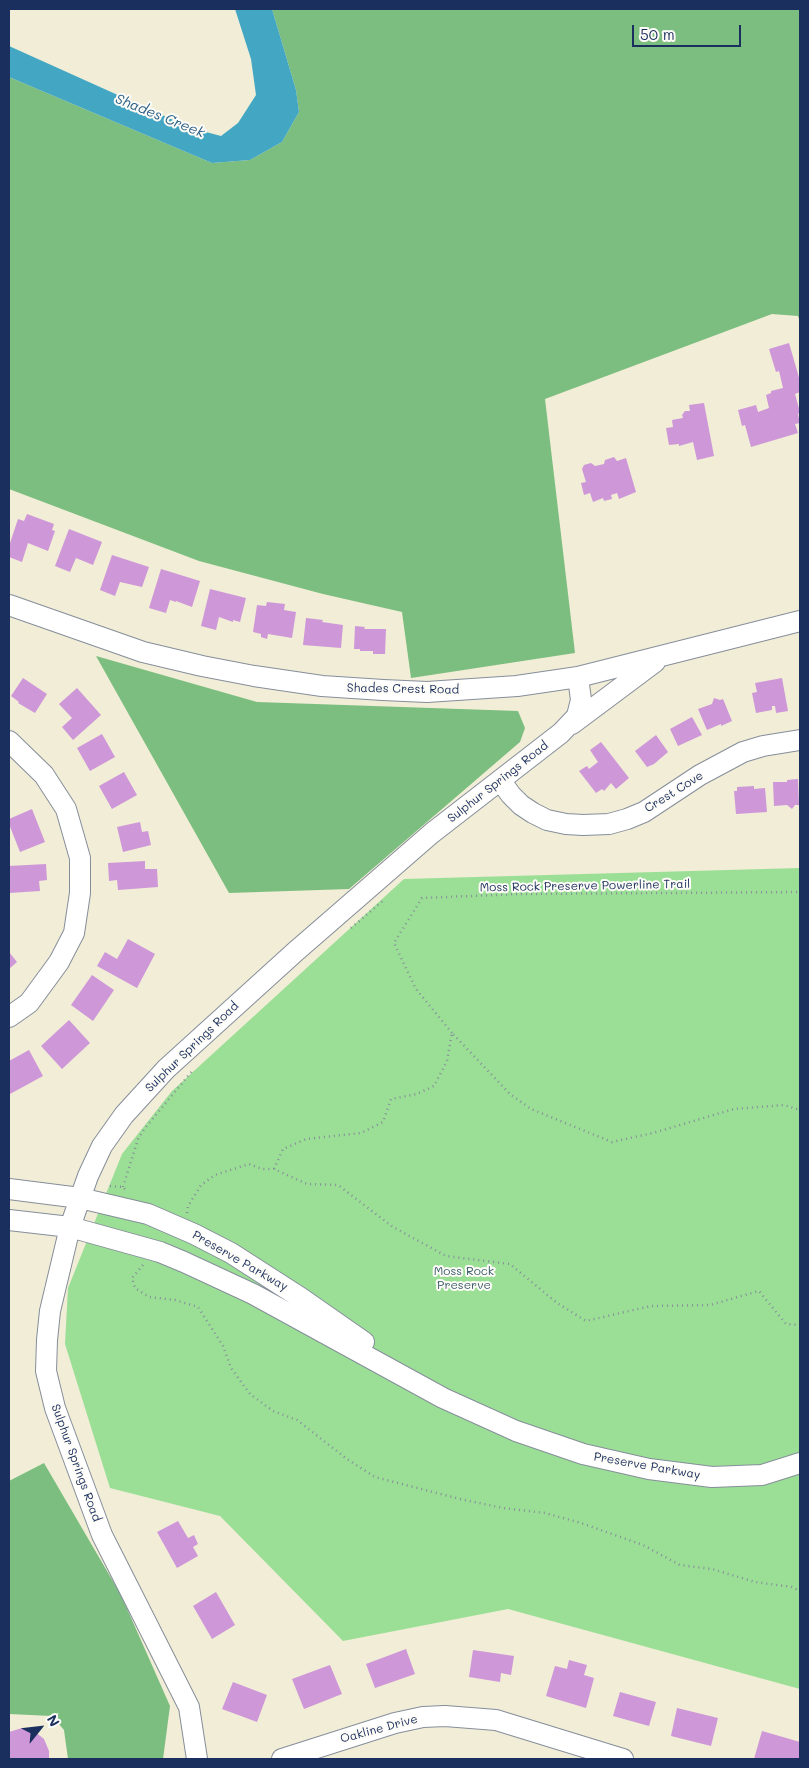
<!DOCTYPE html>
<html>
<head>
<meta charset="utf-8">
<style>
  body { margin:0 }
  #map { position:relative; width:809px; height:1768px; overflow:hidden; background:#f1edd7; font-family:Mali,sans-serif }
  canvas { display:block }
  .frame { position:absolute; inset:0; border:10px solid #1b2f5e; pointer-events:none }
  .north { position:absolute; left:15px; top:1703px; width:50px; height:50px; -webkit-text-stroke:4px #fdfcf7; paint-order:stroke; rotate:61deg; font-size:14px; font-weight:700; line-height:20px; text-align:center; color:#1b2f5e }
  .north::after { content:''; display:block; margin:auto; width:18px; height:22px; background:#1b2f5e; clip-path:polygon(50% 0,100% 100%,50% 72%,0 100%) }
  .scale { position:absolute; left:632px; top:25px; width:109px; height:22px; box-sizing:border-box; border:2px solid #1b2f5e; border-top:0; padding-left:6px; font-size:15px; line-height:18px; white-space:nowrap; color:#1b2f5e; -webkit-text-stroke:4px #fdfcf7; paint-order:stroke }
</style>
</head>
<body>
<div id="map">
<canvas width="809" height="1768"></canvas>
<div class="frame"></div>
<div class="north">N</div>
<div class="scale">50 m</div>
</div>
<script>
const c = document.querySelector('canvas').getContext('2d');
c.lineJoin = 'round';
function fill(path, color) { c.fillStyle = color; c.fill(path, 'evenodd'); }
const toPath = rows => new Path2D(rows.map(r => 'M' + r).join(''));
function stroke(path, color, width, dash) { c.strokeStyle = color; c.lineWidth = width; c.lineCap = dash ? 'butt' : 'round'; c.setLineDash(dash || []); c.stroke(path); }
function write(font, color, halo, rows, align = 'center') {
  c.font = font + ' Mali,sans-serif'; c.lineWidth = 4; c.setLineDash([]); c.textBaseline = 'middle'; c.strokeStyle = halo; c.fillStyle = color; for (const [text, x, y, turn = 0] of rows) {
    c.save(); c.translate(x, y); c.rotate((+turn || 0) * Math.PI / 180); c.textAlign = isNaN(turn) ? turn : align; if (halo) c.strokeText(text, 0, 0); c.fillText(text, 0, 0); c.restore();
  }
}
fill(toPath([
  [800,868,800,1689,508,1609,343,1641,220,1516,110,1488,65,1344,68,1288,122,1154,172,1091,404,879]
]), '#9bdf96');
fill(toPath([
  [272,9,800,9,800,322,798,316,772,314,545,399,575,653,411,678,402,612,323,594,199,561,9,489,9,77,212,163,250,160,282,142,299,112,296,90],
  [96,656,257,702,518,711,525,728,520,742,349,889,229,893],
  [44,1463,121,1595,170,1706,163,1759,68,1759,64,1730,52,1716,9,1714,9,1481]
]), '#7cbe7f');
fill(toPath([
  [235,9,272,9,296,90,299,112,282,142,250,160,212,163,9,77,9,46,191,128,221,136,238,123,256,95,251,59]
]), '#43a7c3');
fill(toPath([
  [789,343,800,381,800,392,795,394,800,412,798,414,800,423,795,424,798,433,751,447,745,425,742,426,738,410,756,405,758,412,769,408,766,395,771,393,771,391,783,388,779,371,776,372,769,349],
  [704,403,714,456,697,460,693,442,679,446,679,444,669,445,666,428,673,427,672,420,683,418,682,415,685,411,690,411,689,405],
  [614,457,617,461,626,458,636,492,619,499,617,493,611,495,612,499,604,501,603,498,593,502,590,493,584,495,581,483,586,482,582,469,584,465,591,463,595,466,604,464,605,460],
  [27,514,54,524,52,530,55,531,48,551,28,543,22,562,9,557,9,546,18,519,24,521],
  [69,529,102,542,93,565,76,558,70,572,55,566],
  [112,555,149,567,142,587,120,582,115,596,100,590],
  [161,569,200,581,192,607,176,601,176,602,170,600,166,613,149,608],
  [210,589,246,598,240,622,233,620,233,622,219,617,216,630,201,626],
  [267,602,285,604,284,610,296,612,292,638,268,634,267,639,261,637,261,634,253,632,257,605,266,606],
  [306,618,323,620,322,622,343,625,341,648,303,645],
  [355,626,365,627,364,629,386,629,385,654,373,654,373,651,360,651,360,649,354,649],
  [23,678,47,694,35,713,18,703,19,702,11,696],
  [782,678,788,711,776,713,775,706,772,706,772,710,756,713,752,693,757,692,755,683],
  [77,688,101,715,73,740,62,727,72,718,59,704],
  [714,698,720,700,723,699,732,721,721,726,721,724,707,730,698,709,712,704],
  [692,717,702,735,678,746,670,729],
  [102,734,115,757,90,771,77,748],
  [656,735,668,752,654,764,647,767,635,751],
  [601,742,629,778,616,789,611,783,604,791,602,789,596,793,579,771,587,766,589,769,598,762,590,750],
  [124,772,137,795,112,809,99,786],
  [798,779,799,805,795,805,792,809,787,805,774,806,773,782,787,782,787,780],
  [754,786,754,789,765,788,767,812,736,814,734,791,737,791,737,787],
  [32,809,45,842,20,852,9,824,9,819],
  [140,822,142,832,148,831,151,845,123,852,117,827],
  [145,861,145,869,157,869,158,887,118,890,117,880,109,881,108,863],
  [46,864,47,880,39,881,40,891,9,893,9,866],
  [128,939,155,954,137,988,97,966,105,952,117,959],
  [9,952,17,962,9,969],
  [92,975,114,990,93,1021,71,1005],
  [69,1020,90,1043,62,1069,41,1046],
  [29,1050,43,1076,10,1094,9,1091,9,1061],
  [178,1521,188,1538,194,1535,198,1544,193,1547,198,1556,177,1568,157,1532],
  [216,1592,235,1625,212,1639,193,1606],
  [406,1649,415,1674,375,1688,366,1664],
  [473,1650,514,1656,511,1675,501,1673,500,1682,469,1677],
  [569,1660,587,1665,584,1675,594,1678,586,1708,546,1696,555,1666,567,1669],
  [330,1665,342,1694,304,1709,292,1679],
  [233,1682,267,1695,257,1722,222,1709],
  [620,1692,656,1702,649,1726,613,1716],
  [677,1708,718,1718,711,1746,671,1736],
  [22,1728,34,1731,44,1739,49,1751,49,1759,9,1759,9,1732],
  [762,1731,800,1742,800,1759,754,1759]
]), '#ce97d8');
const minor = toPath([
  [9,605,143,652,202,666,254,676,322,686,383,690,427,692,517,686,578,677,800,621],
  [572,724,655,662],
  [9,741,44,775,66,809,80,858,80,893,74,933,59,962,29,1003,9,1017],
  [500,780,511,795,521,805,533,813,547,820,566,824,583,825,609,824,627,819,644,812,700,775,743,752,763,746,800,740],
  [9,1189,80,1198,148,1214,194,1234,231,1253,301,1298,364,1342],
  [9,1220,70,1227,160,1252,184,1262,253,1294,443,1398,516,1431,583,1454,649,1469,712,1477,762,1475,800,1463],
  [197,1759,189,1707,102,1535,55,1408,46,1371,47,1340,50,1311,70,1227,88,1176,102,1146,124,1115,166,1069,295,952,432,833,561,733,577,716,581,700,578,677],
  [282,1759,395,1723,423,1717,445,1716,496,1720,623,1759]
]);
stroke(minor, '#868e9a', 22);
stroke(toPath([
  [351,928,385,899],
  [452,1033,416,989,394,943,422,898,520,894,800,892],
  [274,1169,283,1149,306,1139,361,1133,383,1122,391,1099,417,1094,434,1086,447,1061,452,1033,510,1094,531,1109,612,1142,653,1133,734,1109,784,1105,800,1110],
  [110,1186,123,1187,127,1192],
  [123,1187,138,1139,145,1128,193,1070],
  [187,1213,188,1206,201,1185,215,1175,249,1164,262,1169,274,1169,307,1184,338,1185,393,1227,446,1256,510,1264,557,1303,586,1321,651,1306,710,1305,759,1291,786,1324,800,1325],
  [143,1265,132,1278,135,1288,149,1297,175,1300,198,1307,223,1346,231,1368,250,1394,273,1411,297,1420,347,1459,375,1477,460,1499,503,1508,545,1513,581,1523,643,1545,680,1565,712,1569,755,1582,792,1587,800,1591]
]), '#868e9a', 2.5, [1, 4]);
stroke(minor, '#fff', 20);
write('12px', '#1b2f5e', '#fdfcf7', [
  ["Shades Crest Road",403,689,1],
  ["Sulphur Springs Road",498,782,-38],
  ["Crest Cove",674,792,-32],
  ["Moss Rock Preserve Powerline Trail",585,886,-1],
  ["Sulphur Springs Road",192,1047,-44],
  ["Preserve Parkway",240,1261,30],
  ["Sulphur Springs Road",76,1463,70],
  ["Preserve Parkway",647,1466,10],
  ["Oakline Drive",379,1729,-15]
]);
write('12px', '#3b5b6c', '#fdfcf7', [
  ["Moss Rock",464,1271],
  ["Preserve",464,1285]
]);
write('italic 14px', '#2b5f86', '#fdfcf7', [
  ["Shades Creek",160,116,22]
]);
</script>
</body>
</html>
